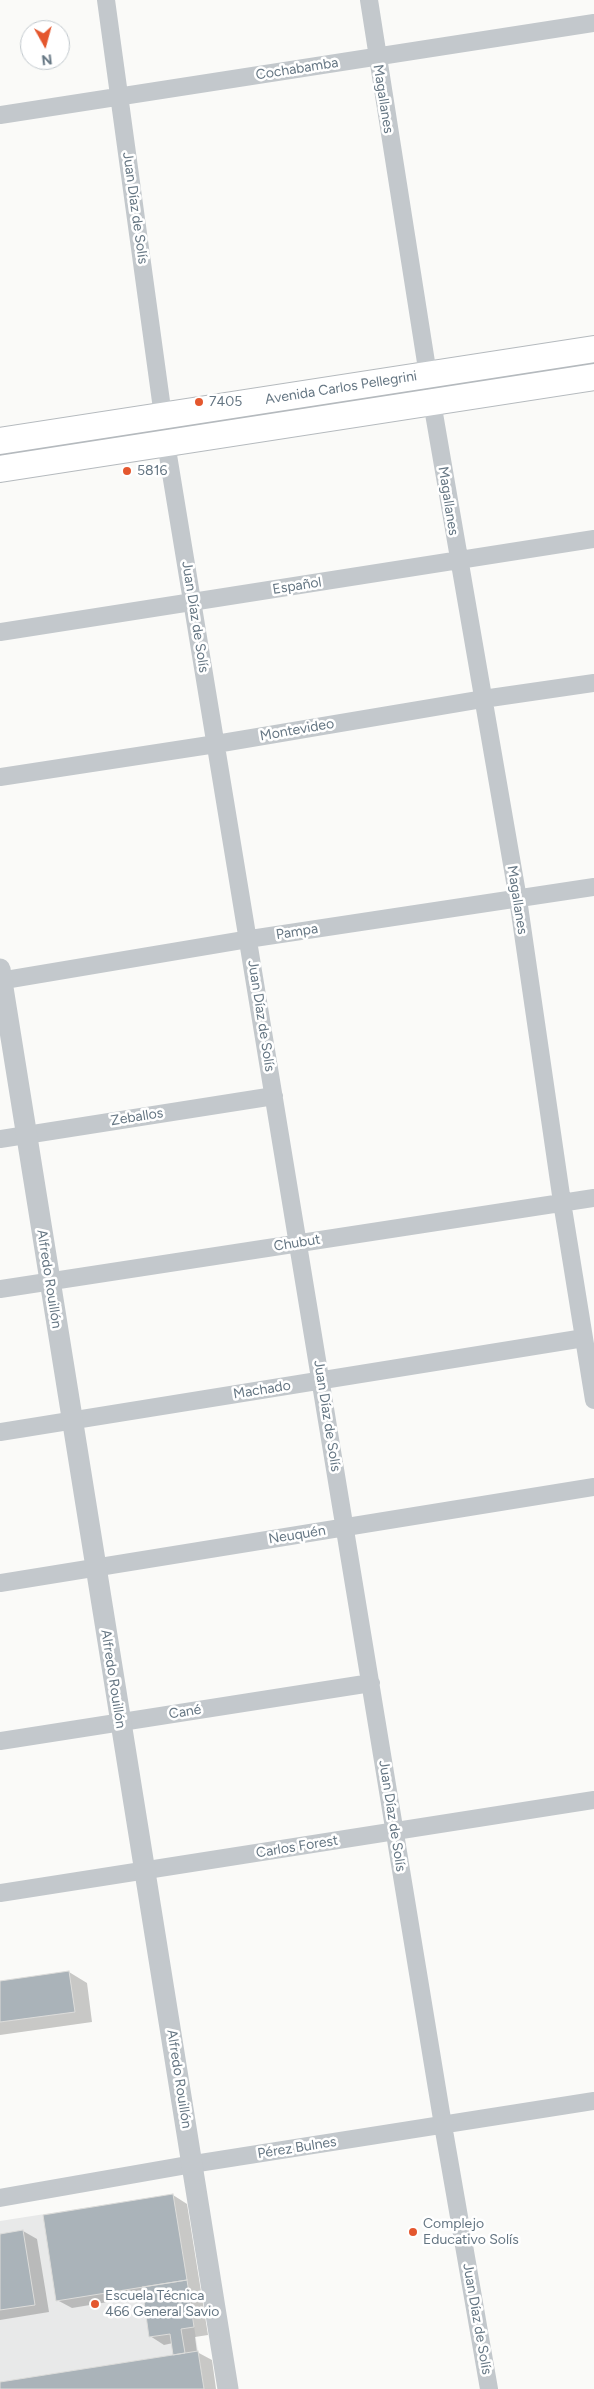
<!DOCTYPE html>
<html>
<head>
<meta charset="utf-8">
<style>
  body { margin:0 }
  #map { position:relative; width:594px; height:2389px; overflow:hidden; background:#fafaf8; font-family:Figtree,sans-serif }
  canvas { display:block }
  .north { position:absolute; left:20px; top:20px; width:50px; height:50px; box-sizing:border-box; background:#fff; border:1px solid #c1c8cd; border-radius:50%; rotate:173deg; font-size:14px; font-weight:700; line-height:20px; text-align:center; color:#657683 }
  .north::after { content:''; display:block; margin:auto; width:18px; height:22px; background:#e4572e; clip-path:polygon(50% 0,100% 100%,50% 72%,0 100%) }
</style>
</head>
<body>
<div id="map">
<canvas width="594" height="2389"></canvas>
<div class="north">N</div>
</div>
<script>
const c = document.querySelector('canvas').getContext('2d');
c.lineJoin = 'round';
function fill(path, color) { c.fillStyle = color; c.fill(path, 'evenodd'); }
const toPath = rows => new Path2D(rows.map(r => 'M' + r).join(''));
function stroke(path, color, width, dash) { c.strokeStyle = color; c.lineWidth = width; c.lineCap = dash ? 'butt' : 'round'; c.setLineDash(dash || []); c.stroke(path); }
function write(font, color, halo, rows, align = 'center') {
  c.font = font + ' Figtree,sans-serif'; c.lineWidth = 5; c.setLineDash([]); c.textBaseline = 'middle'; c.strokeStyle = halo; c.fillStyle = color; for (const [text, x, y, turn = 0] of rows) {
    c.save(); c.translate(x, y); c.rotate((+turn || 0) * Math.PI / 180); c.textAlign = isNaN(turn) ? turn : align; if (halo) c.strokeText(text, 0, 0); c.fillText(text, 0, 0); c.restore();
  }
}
fill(toPath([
  [173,2194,204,2389,0,2389,0,2221]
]), '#e8e9e9');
fill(toPath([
  [69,1972,87,1983,92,2022,0,2035,0,1982],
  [173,2195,187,2204,208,2335,195,2337,197,2352,212,2360,216,2389,0,2389,0,2383,175,2356,173,2343,164,2345,150,2336,144,2296,72,2308,57,2300],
  [23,2231,37,2239,49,2312,0,2320,0,2235]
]), '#0003');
const building = toPath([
  [69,1971,75,2012,0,2022,0,1981,69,1971],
  [173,2194,187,2280,56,2301,43,2215,173,2194],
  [23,2230,35,2305,0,2310,0,2234,23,2230],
  [187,2280,194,2327,181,2329,185,2353,173,2355,170,2334,149,2337,142,2287,187,2280],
  [198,2351,204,2389,0,2389,0,2382,198,2351]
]);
fill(building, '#aab3b9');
stroke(building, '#dcdcda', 1);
const primary = toPath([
  [0,441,594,349],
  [0,469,594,377]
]);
stroke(primary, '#b5babe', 28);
stroke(toPath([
  [106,0,163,416],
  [369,0,428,375],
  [0,115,594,23],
  [432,402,518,899,562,1202,594,1400],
  [166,443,443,2125,489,2389],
  [0,632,594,539],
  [0,777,216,744,483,699,594,683],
  [0,981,249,939,594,887],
  [0,1139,274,1096],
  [0,1289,594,1198],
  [0,1432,584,1338],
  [0,1583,594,1487],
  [0,1741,371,1683],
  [0,1893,594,1800],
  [0,2198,193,2164,594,2101]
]), '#c3c8cc', 18);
stroke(toPath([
  [0,969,228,2389]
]), '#c3c8cc', 21);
stroke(primary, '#fff', 26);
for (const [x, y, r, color] of [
  [199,402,5,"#e4572e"],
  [127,471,5,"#e4572e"],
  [413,2232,5,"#e4572e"],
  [95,2304,5,"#e4572e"]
]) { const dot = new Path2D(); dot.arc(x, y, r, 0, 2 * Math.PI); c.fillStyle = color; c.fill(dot); stroke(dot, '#fff', 2); }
write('14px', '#657683', '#fff', [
  ["Cochabamba",297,69,-9],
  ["Magallanes",383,99,81],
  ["Juan Díaz de Solís",135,208,82],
  ["Avenida Carlos Pellegrini",341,388,-9],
  ["Magallanes",448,501,81],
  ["Español",297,586,-9],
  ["Juan Díaz de Solís",195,617,81],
  ["Montevideo",297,730,-10],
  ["Magallanes",517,900,81],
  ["Pampa",297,932,-9],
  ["Juan Díaz de Solís",261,1016,81],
  ["Zeballos",137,1117,-9],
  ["Chubut",297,1243,-9],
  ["Alfredo Rouillón",49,1279,81],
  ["Machado",262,1390,-9],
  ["Juan Díaz de Solís",327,1416,81],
  ["Neuquén",297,1535,-9],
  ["Alfredo Rouillón",113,1679,81],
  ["Cané",185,1712,-9],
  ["Juan Díaz de Solís",392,1816,81],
  ["Carlos Forest",297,1847,-9],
  ["Alfredo Rouillón",179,2079,81],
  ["Pérez Bulnes",297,2148,-9],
  ["Juan Díaz de Solís",477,2319,80]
]);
write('14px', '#657683', '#fff', [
  ["7405",209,402],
  ["5816",137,471],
  ["Complejo",423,2224],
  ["Educativo Solís",423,2240],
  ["Escuela Técnica",105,2296],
  ["466 General Savio",105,2312]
], 'left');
</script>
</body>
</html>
